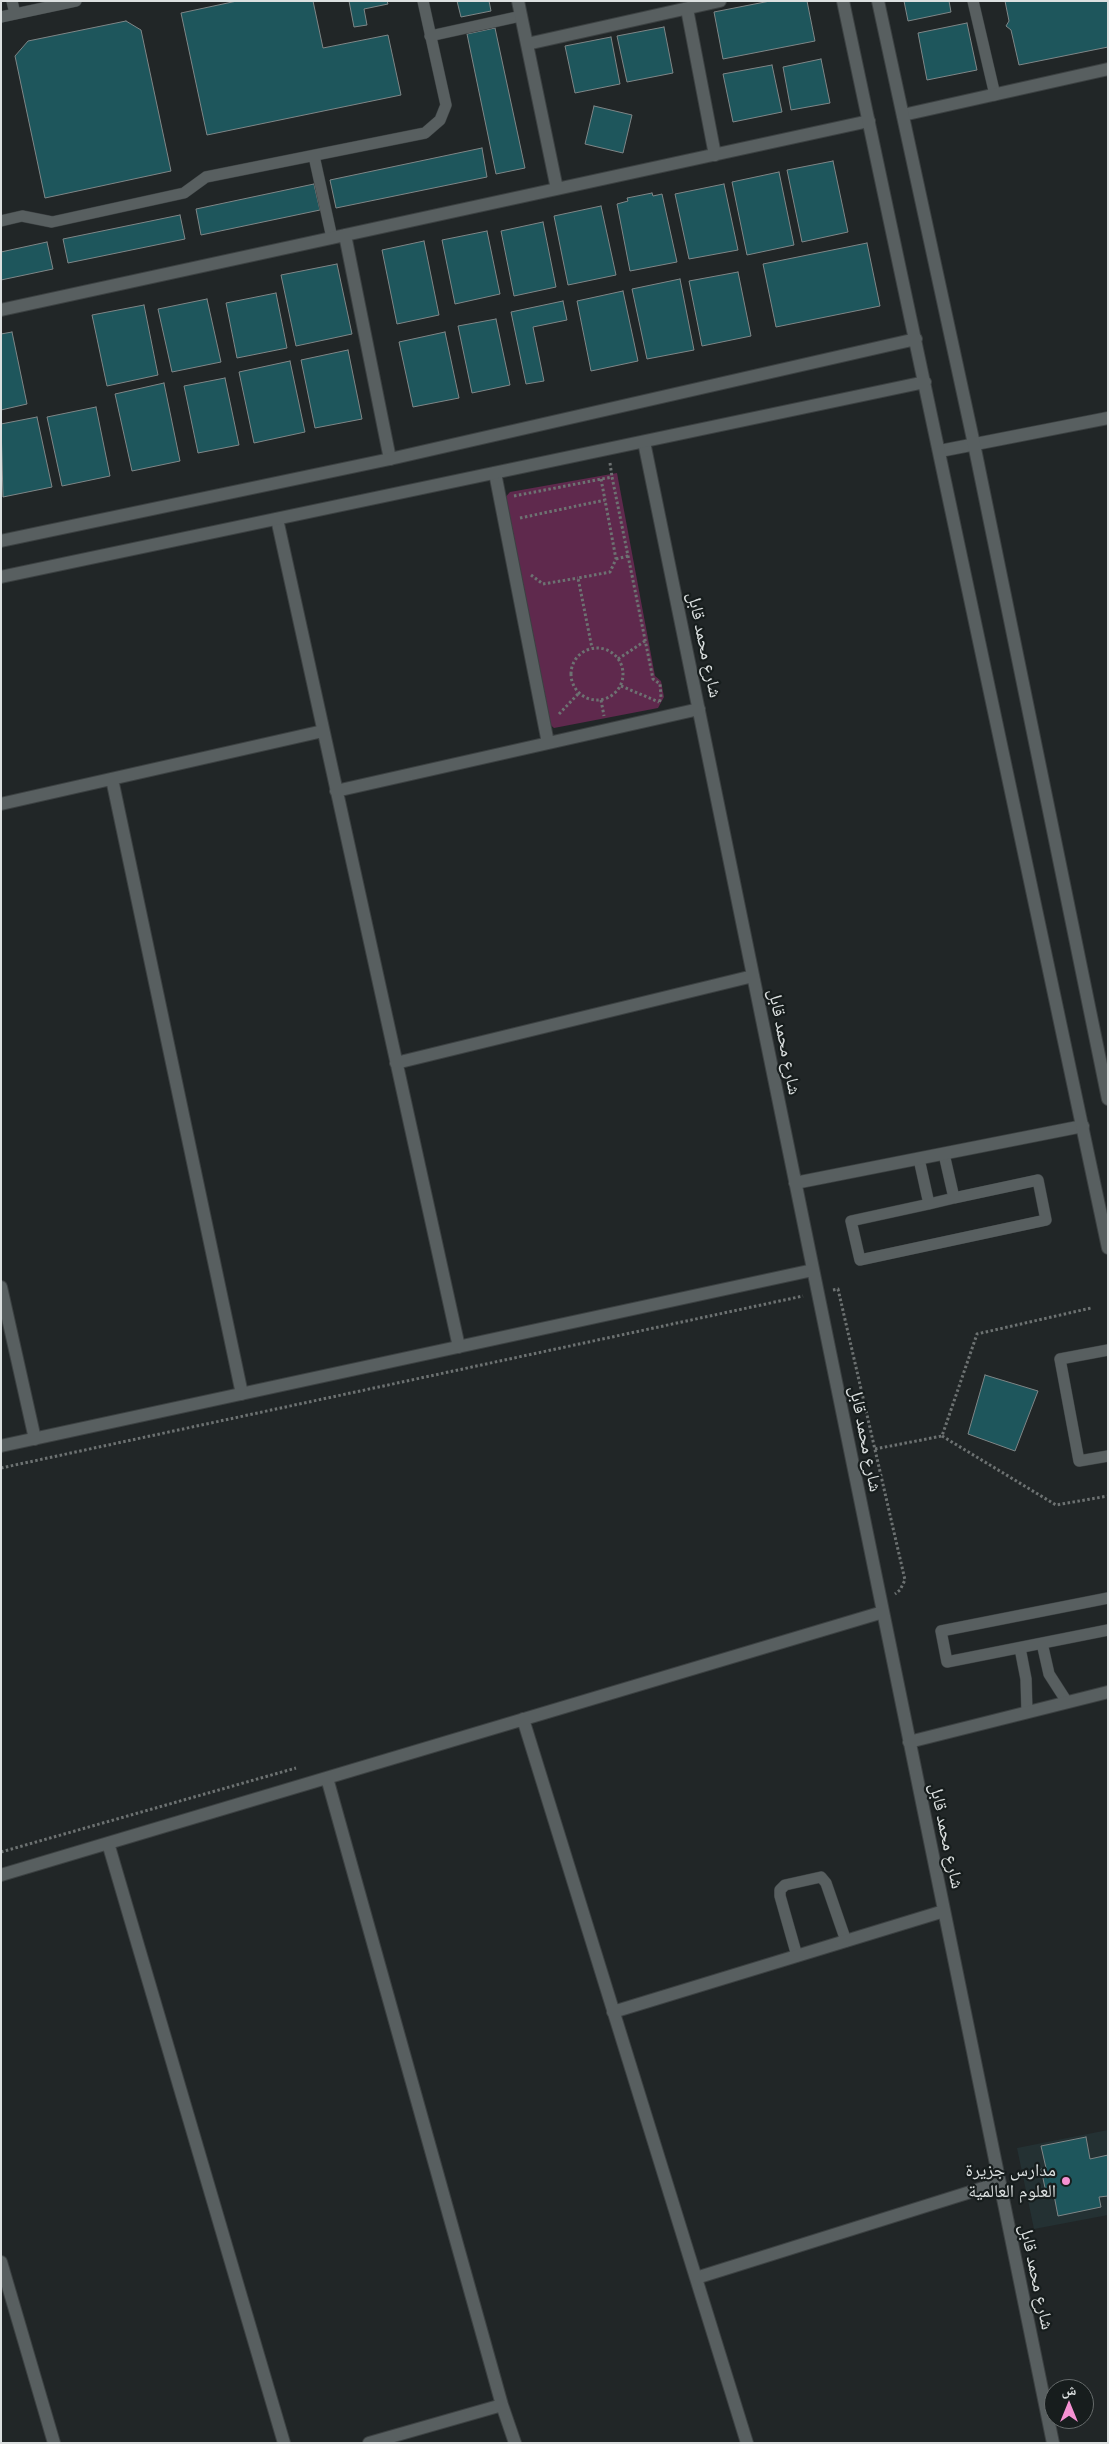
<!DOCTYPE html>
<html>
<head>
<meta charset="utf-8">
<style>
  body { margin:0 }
  #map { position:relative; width:1109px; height:2444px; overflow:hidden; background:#212627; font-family:"Open Sans","Noto Naskh Arabic",sans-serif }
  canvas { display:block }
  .frame { position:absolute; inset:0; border:2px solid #dce0e0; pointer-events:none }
  .north { position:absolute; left:1044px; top:2379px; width:50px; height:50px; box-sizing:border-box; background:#171d1d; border:1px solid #666b6b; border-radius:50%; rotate:0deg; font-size:14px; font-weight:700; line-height:20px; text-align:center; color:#dce0e0 }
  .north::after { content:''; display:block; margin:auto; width:18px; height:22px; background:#f591d2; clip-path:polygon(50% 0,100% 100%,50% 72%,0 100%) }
</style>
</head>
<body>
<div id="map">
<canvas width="1109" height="2444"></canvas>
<div class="frame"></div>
<div class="north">ش</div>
</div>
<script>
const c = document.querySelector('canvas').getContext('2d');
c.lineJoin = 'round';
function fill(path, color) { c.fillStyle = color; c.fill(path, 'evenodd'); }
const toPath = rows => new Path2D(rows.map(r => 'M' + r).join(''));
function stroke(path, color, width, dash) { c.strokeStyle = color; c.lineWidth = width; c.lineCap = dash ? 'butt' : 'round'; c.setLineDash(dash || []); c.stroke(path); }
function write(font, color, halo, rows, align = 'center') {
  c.font = font + ' "Open Sans","Noto Naskh Arabic",sans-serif'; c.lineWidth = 4.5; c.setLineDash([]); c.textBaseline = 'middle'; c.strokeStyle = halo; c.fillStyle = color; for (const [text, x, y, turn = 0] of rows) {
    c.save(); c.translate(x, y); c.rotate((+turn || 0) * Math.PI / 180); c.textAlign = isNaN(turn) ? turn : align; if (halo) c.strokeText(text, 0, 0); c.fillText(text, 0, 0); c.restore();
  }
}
fill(toPath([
  [1108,2130,1108,2215,1034,2229,1017,2148]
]), '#243133');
fill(toPath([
  [617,473,655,676,661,681,664,697,658,708,554,728,546,721,503,500,510,492]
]), '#5f294d');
const building = toPath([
  [237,1,313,1,323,48,388,35,401,95,207,135,181,13,237,1],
  [349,1,387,1,388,4,364,9,367,25,354,27,349,1],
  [457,1,489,1,491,11,461,17,457,1],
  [770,1,807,1,815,41,723,59,714,12,770,1],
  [904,1,949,1,951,12,908,21,904,1],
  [1005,1,1108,1,1108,47,1019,65,1011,30,1006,26,1009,21,1005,1],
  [126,21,141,30,171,171,45,198,15,56,28,41,126,21],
  [967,23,977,70,927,80,918,33,967,23],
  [664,27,673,73,627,82,617,36,664,27],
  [495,28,525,168,496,174,467,34,495,28],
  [611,37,620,84,575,93,565,46,611,37],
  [821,59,830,103,791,110,783,67,821,59],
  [772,65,782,112,733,122,723,74,772,65],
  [594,106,632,115,623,153,585,144,594,106],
  [482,148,487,177,336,208,330,180,482,148],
  [833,161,848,232,802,242,787,170,833,161],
  [779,172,794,245,747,255,732,182,779,172],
  [314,184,320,210,201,235,196,209,314,184],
  [724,184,738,250,689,259,675,194,724,184],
  [652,193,653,196,662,194,677,262,630,271,617,204,628,201,627,198,652,193],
  [601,206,616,275,568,285,554,216,601,206],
  [180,215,185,239,68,263,63,239,180,215],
  [543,222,556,287,514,296,501,231,543,222],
  [487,231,500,294,455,304,442,240,487,231],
  [424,241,439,315,397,324,382,250,424,241],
  [47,242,53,269,1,280,1,252,47,242],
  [867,243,880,306,776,327,763,264,867,243],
  [337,264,352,334,296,346,281,275,337,264],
  [738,272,751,336,702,346,689,281,738,272],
  [680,279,694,350,647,359,632,289,680,279],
  [623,291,638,361,591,371,577,301,623,291],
  [276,293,287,348,237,358,226,303,276,293],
  [207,299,221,362,172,372,158,309,207,299],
  [563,301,567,320,533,327,544,381,526,384,511,312,563,301],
  [144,305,158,375,107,386,92,315,144,305],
  [496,319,510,385,472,393,458,326,496,319],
  [12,332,27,404,1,410,1,334,12,332],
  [445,332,459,398,413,407,399,342,445,332],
  [348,350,362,419,315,428,301,360,348,350],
  [290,361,305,432,254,443,239,372,290,361],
  [225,378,239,445,198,453,184,386,225,378],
  [164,383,180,461,132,471,115,394,164,383],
  [96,407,110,476,62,486,47,417,96,407],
  [37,417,52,487,3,497,1,424,37,417],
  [985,1375,1038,1391,1015,1451,968,1434,985,1375],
  [1086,2137,1090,2159,1108,2155,1108,2196,1099,2197,1101,2207,1058,2216,1054,2195,1047,2197,1041,2169,1046,2168,1041,2146,1086,2137]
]);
fill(building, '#1e565c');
stroke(building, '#7f8687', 1);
const lane = toPath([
  [12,1,15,14],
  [973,1,995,95],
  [1,17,76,1],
  [430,36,521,16],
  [314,156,332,238],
  [1,221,22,216,52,222,184,193,206,177,425,133,440,120,446,105,423,1],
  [919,1159,929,1204,851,1221,860,1260,1046,1220,1038,1180,954,1198,944,1154],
  [929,1204,954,1198],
  [1108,1350,1060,1359,1079,1461,1108,1456],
  [1108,1598,941,1631,947,1662,1108,1630],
  [1042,1643,1049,1674,1067,1702],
  [1020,1648,1026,1679,1027,1712],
  [797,1956,780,1896,780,1890,785,1885,821,1877,826,1883,846,1941]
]);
const street = toPath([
  [518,1,557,189],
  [687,9,715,155],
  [527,44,720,1],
  [903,115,1108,69],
  [345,235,390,459],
  [1,310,869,121],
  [644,442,1053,2443],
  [940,451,1108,418],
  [495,473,548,743],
  [277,519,459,1347],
  [112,779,242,1394],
  [336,791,699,709],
  [1,804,323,731],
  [396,1063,753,976],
  [795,1183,1083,1126],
  [1,1287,35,1439],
  [1,1446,813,1270],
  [523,1719,747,2443],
  [909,1742,1108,1692],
  [327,1778,502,2405,515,2443],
  [108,1843,284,2443],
  [1,1875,883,1612],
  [613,2012,944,1911],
  [1,2262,54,2443],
  [696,2278,999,2183],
  [369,2443,502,2405]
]);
const secondary = toPath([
  [843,1,1108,1248],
  [878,1,974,444,1108,1099],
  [1,541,390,459,916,339],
  [1,577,925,382]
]);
stroke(lane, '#3c4142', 12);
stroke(street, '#3c4142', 14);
stroke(secondary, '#3c4142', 14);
stroke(toPath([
  [610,463,612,477],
  [601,479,605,500],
  [514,496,612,477,653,679,660,684,661,697,659,703],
  [520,518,605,500,616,559,610,572,578,578,592,648],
  [616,559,628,556],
  [531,575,543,584,578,578],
  '571 674a26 26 0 1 1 52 0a26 26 0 1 1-52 0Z',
  [618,659,645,641],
  [621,686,659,702],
  [601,700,604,716],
  [559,714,579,693],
  [833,1290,838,1289,905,1580,900,1590,895,1594],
  [942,1436,1056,1505,1108,1496],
  [875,1449,942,1436,977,1334,1091,1308],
  [1,1468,803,1296],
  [1,1852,296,1768]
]), '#6d7272', 3, [2.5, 2.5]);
stroke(lane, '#585f60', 11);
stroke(street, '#585f60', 12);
stroke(secondary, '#585f60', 12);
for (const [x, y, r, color] of [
  [1066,2181,5,"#f591d2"]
]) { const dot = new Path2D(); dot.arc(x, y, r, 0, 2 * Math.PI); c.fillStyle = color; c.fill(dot); stroke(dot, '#171d1d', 2); }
write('18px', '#dce0e0', '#171d1d', [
  ["شارع محمد قابل",704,645,78],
  ["شارع محمد قابل",784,1042,79],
  ["شارع محمد قابل",865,1439,79],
  ["شارع محمد قابل",946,1836,78],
  ["شارع محمد قابل",1036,2277,78]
]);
write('18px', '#dce0e0', '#171d1d', [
  ["مدارس جزيرة",1056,2171],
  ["العلوم العالمية",1056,2192]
], 'right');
</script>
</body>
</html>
